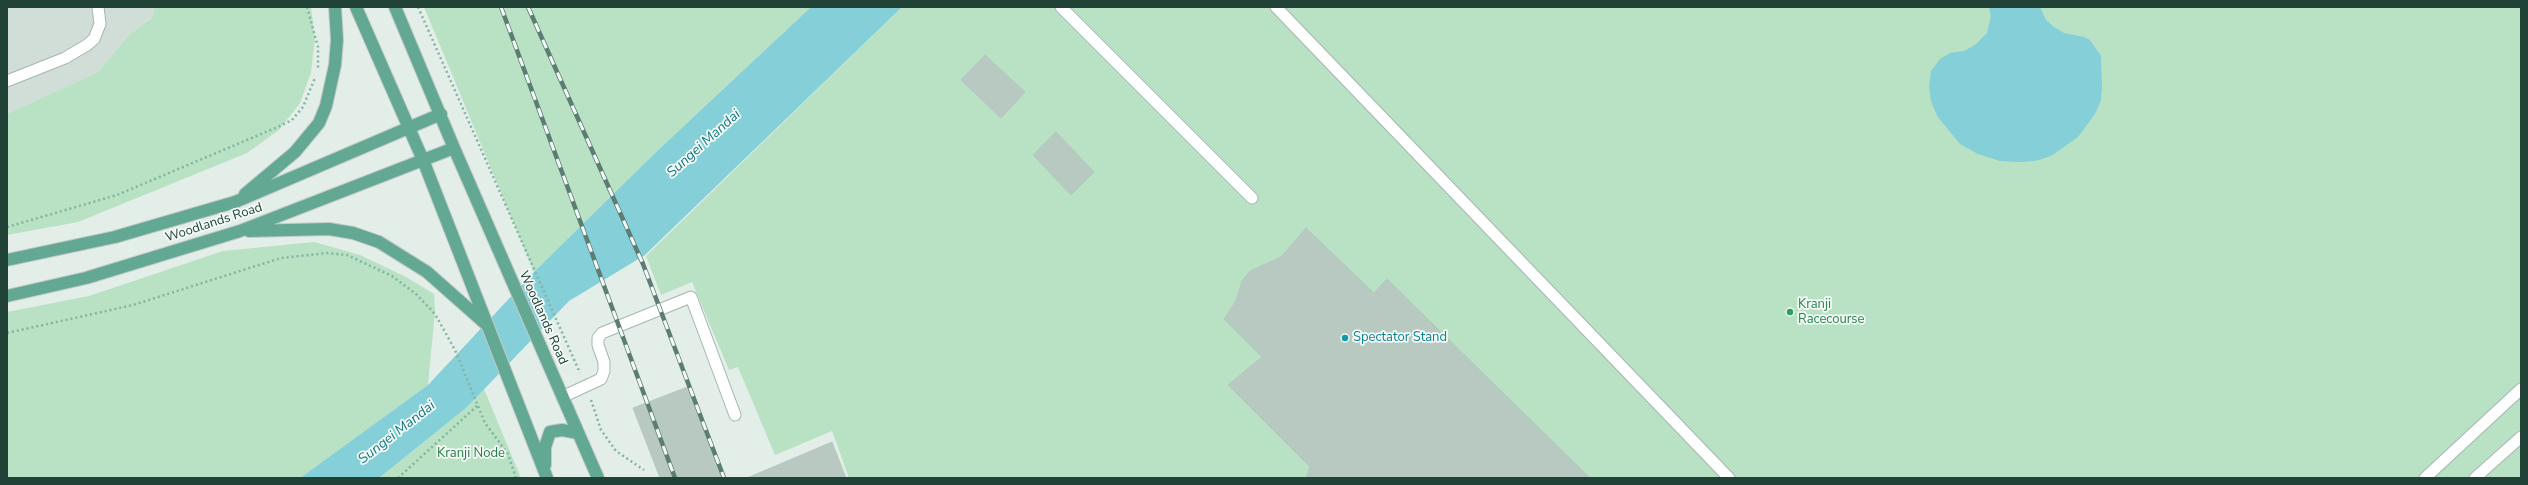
<!DOCTYPE html>
<html>
<head>
<meta charset="utf-8">
<style>
  body { margin:0 }
  #map { position:relative; width:2528px; height:485px; overflow:hidden; background:#e3eee9; font-family:"Nunito Sans",sans-serif }
  canvas { display:block }
  .frame { position:absolute; inset:0; border:8px solid #204237; pointer-events:none }
</style>
</head>
<body>
<div id="map">
<canvas width="2528" height="485"></canvas>
<div class="frame"></div>
</div>
<script>
const c = document.querySelector('canvas').getContext('2d');
c.lineJoin = 'round';
function fill(path, color) { c.fillStyle = color; c.fill(path, 'evenodd'); }
const toPath = rows => new Path2D(rows.map(r => 'M' + r).join(''));
function stroke(path, color, width, dash) { c.strokeStyle = color; c.lineWidth = width; c.lineCap = dash ? 'butt' : 'round'; c.setLineDash(dash || []); c.stroke(path); }
function write(font, color, halo, rows, align = 'center') {
  c.font = font + ' "Nunito Sans",sans-serif'; c.lineWidth = 3.5; c.setLineDash([]); c.textBaseline = 'middle'; c.strokeStyle = halo; c.fillStyle = color; for (const [text, x, y, turn = 0] of rows) {
    c.save(); c.translate(x, y); c.rotate((+turn || 0) * Math.PI / 180); c.textAlign = isNaN(turn) ? turn : align; if (halo) c.strokeText(text, 0, 0); c.fillText(text, 0, 0); c.restore();
  }
}
fill(toPath([
  [7,7,155,7,152,18,130,34,98,72,7,114]
]), '#d1ded7');
fill(toPath([
  [155,7,311,7,315,40,311,72,300,103,279,130,247,153,78,222,7,235,7,114,98,72,130,34,152,18],
  [424,7,811,7,655,153,534,272],
  [902,7,2521,7,2521,478,849,478,832,431,775,455,738,367,729,370,692,282,661,295,646,256],
  [314,242,360,255,406,277,434,294,435,311,428,385,300,478,7,478,7,312,89,296,223,251],
  [484,389,521,478,379,478,466,408]
]), '#b9e1c3');
fill(toPath([
  [811,7,902,7,645,255,569,301,466,408,379,478,300,478,428,385,534,272,655,153],
  [1989,7,2040,7,2046,20,2054,27,2064,33,2084,37,2090,40,2101,56,2102,87,2101,100,2095,114,2078,137,2051,156,2035,161,2019,162,2000,161,1978,154,1960,144,1937,116,1931,101,1929,86,1931,71,1940,59,1950,53,1964,51,1975,45,1987,33,1991,16]
]), '#85cfd9');
const building = toPath([
  [985,55,1025,92,1001,118,961,80,985,55],
  [1056,132,1094,172,1071,195,1033,155,1056,132],
  [1306,228,1374,293,1387,279,1590,478,1306,478,1310,467,1228,385,1262,357,1224,319,1236,301,1242,281,1250,271,1281,257,1306,228],
  [690,386,726,478,660,478,633,408,690,386],
  [832,442,846,478,747,478,832,442]
]);
fill(building, '#b8c9c1');
stroke(building, '#b4c9bf', 1);
const lane = toPath([
  [1061,7,1252,198],
  [1276,7,1729,478],
  [7,81,65,58,87,45,94,39,100,24,98,7],
  [562,397,601,379,604,371,604,362,598,345,598,338,602,333,691,297,735,415],
  [2425,478,2521,389],
  [2475,478,2521,437]
]);
const primary = toPath([
  [356,7,423,160,547,478],
  [395,7,454,148,598,478],
  [245,194,295,152,319,123,326,106,335,65,337,40,335,7],
  [249,231,329,229,353,233,379,242,427,272,488,326],
  [7,260,115,237,235,202,441,114],
  [7,296,86,278,240,231,454,148],
  [545,465,545,447,550,432,562,430,578,433]
]);
stroke(lane, '#a5b7b0', 13);
stroke(primary, '#c1cac7', 14);
stroke(toPath([
  [307,7,318,47,318,68],
  [418,7,580,373],
  [7,227,117,195,280,126,292,120,303,107,315,78],
  [7,333,133,305,281,258,327,253,347,255,392,276,416,294,435,314,455,350,485,423,508,454,516,478],
  [591,400,601,430,616,451,644,470],
  [398,478,478,405]
]), '#80b5a2', 2.5, [2, 3]);
stroke(lane, '#fff', 11);
stroke(primary, '#63a893', 12);
const rail = toPath([
  [501,7,675,478],
  [528,7,643,264,724,478]
]);
stroke(rail, '#5b7d72', 4.5);
stroke(rail, '#f4faf7', 3, [9]);
for (const [x, y, r, color] of [
  [1790,312,4,"#2e9e5b"],
  [1345,338,4,"#0f9aa8"]
]) { const dot = new Path2D(); dot.arc(x, y, r, 0, 2 * Math.PI); c.fillStyle = color; c.fill(dot); stroke(dot, '#f4faf7', 1.5); }
write('13px', '#204237', '#f4faf7', [
  ["Woodlands Road",214,223,-18],
  ["Woodlands Road",543,318,66]
]);
write('13px', '#27864d', '#f4faf7', [
  ["Kranji",1798,305],
  ["Racecourse",1798,320]
], 'left');
write('13px', '#0d838f', '#f4faf7', [
  ["Spectator Stand",1353,338]
], 'left');
write('13px', '#267d44', '#f4faf7', [
  ["Kranji Node",471,454]
]);
write('italic 14px', '#137684', '#f4faf7', [
  ["Sungei Mandai",704,144,-42],
  ["Sungei Mandai",397,433,-38]
]);
</script>
</body>
</html>
